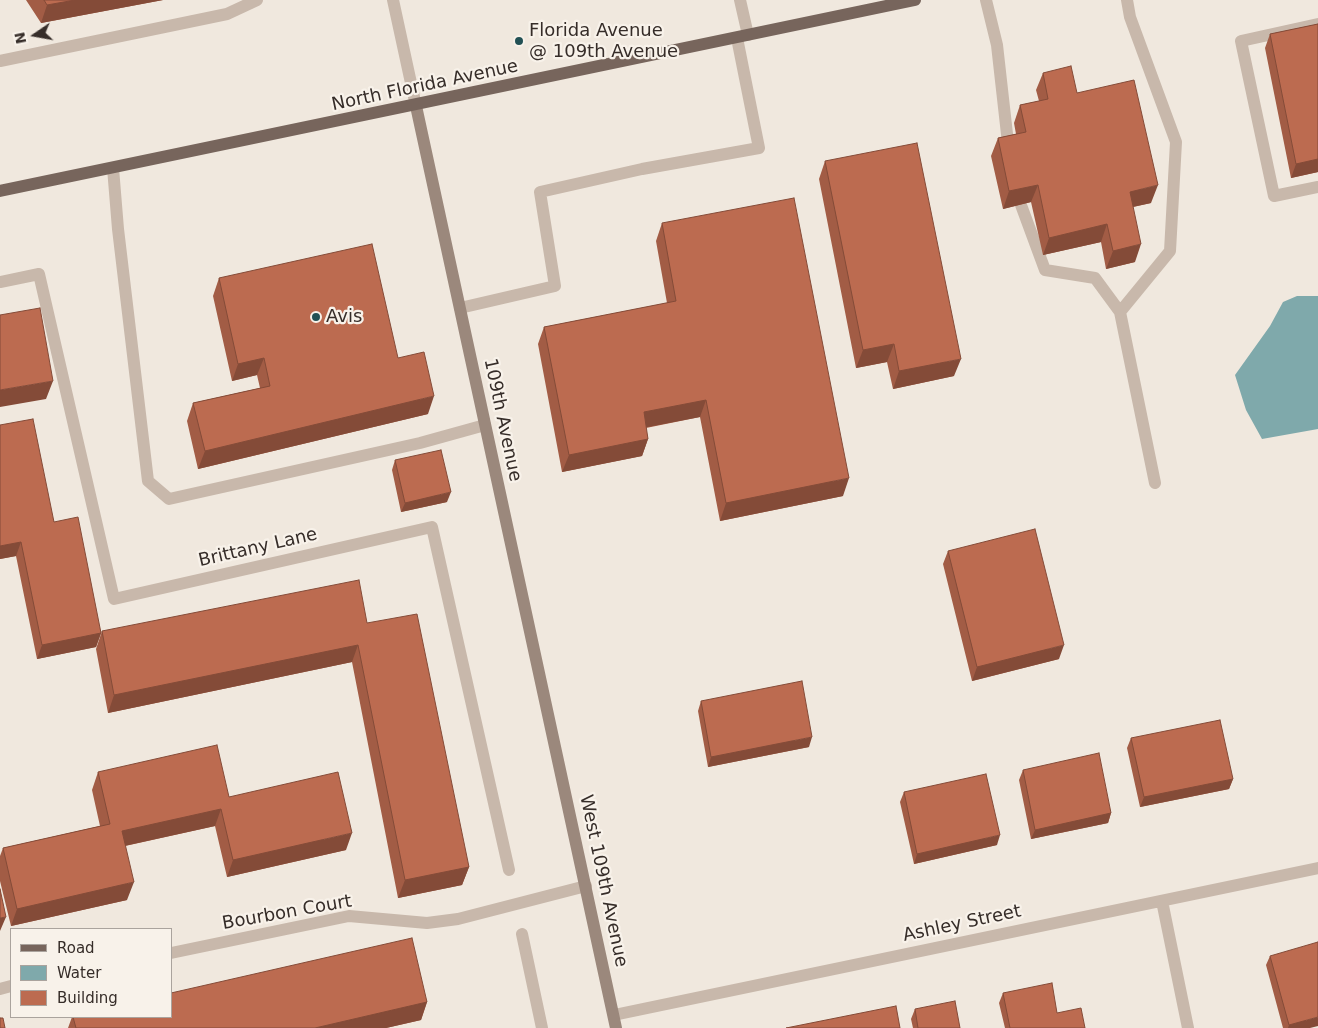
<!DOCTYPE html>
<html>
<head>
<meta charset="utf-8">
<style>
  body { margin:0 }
  #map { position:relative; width:1318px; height:1028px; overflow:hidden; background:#f0e8de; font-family:"DejaVu Sans",sans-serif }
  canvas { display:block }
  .legend { position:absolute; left:10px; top:928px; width:162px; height:90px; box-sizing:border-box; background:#f8f2ea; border:1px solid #aaa39d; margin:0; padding:6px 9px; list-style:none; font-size:15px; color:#362d29 }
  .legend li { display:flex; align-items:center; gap:10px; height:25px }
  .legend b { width:25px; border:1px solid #aaa39d }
  .north { position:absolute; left:10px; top:10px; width:50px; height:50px; -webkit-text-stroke:4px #f8f2ea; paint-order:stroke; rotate:258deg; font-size:14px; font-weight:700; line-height:20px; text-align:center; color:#362d29 }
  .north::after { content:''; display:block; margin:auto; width:18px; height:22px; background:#362d29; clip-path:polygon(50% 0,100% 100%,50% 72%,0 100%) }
</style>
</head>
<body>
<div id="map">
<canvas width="1318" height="1028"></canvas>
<ul class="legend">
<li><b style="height:6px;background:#77655c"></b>Road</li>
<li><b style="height:14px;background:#7fa9ab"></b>Water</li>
<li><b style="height:14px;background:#bc6b50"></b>Building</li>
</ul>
<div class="north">N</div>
</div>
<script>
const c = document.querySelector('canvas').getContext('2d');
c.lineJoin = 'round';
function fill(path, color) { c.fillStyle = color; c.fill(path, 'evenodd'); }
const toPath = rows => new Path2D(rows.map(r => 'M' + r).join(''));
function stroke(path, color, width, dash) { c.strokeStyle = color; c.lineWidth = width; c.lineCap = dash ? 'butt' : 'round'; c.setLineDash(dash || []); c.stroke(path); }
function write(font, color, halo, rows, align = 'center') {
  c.font = font + ' "DejaVu Sans",sans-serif'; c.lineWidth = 4.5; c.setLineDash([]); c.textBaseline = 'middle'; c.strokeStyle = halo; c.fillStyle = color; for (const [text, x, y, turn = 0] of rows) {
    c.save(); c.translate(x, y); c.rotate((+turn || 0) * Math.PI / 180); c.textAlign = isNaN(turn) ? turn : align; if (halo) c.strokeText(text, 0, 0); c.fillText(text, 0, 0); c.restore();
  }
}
fill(toPath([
  [1297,296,1318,296,1318,429,1262,439,1246,410,1235,375,1270,326,1283,302]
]), '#7fa9ab');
stroke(toPath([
  [740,0,748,35],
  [986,0,997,45,1009,152],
  [1127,0,1130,17,1176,142,1170,251,1120,312,1155,483],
  [1318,24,1241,41,1274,196,1318,187],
  [0,61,227,14,257,0],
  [113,168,118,229,148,481,169,499,420,443,485,425],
  [1021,205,1045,270,1095,278,1120,312],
  [0,282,39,274,114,599,432,527,509,870],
  [460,308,555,286,540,192,642,169,759,148,737,38],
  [522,934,542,1028],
  [171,953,349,916,427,923,458,919,586,886],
  [0,989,11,986]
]), '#c8b8ab', 12);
stroke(toPath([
  [393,0,416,106],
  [1162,901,1188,1028],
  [614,1015,1318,868]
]), '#c8b8ab', 12);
stroke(toPath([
  [416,106,616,1028]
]), '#9b887c', 12);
stroke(toPath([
  [0,191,915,0]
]), '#77655c', 12);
fill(toPath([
  [26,0,163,0,41,23],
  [1318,24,1318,172,1291,178,1265,48,1270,34],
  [1043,73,1077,93,1151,203,1133,207,1135,262,1106,269,1101,242,1043,255,1031,202,1003,209,991,156,998,138,1016,134,1014,123,1020,105,1039,101,1036,90],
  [825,161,954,376,893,389,887,362,856,368,819,179],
  [662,223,843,496,720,521,700,417,646,428,648,439,642,456,562,472,538,344,544,327,667,303,656,241],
  [219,278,398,358,428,414,198,469,187,421,193,403,260,388,257,375,232,381,213,296],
  [0,425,54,522,101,633,96,647,37,659,16,556,0,559],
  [395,460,447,502,401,512,392,470],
  [948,551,1059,659,972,681,943,564],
  [367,623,469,867,462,885,398,898,352,662,108,713,96,649,102,631],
  [701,701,809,747,708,767,698,711],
  [1131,738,1233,779,1229,789,1140,807,1127,748],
  [1023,770,1111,813,1108,823,1031,839,1019,780],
  [98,772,229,797,346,850,227,877,215,826,125,846,127,900,11,926,0,881,0,856,3,848,100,826,92,790],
  [904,792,997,845,914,864,900,802],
  [1270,956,1310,1028,1283,1028,1266,965],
  [1003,993,1057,1013,1085,1028,1005,1028,999,1003],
  [427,1002,421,1020,386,1028,68,1028,72,1017,171,1017],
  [915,1009,960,1028,913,1028,911,1019]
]), '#a25c45');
fill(toPath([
  [75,0,163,0,41,23,47,5],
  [1318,159,1318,172,1291,178,1296,164],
  [1038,185,1031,202,1003,209,1009,191],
  [1158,185,1151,203,1123,209,1130,192],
  [1107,224,1101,242,1043,255,1049,238],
  [1141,244,1135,262,1106,269,1113,251],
  [894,344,887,362,856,368,863,350],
  [264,358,257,375,232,381,238,364],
  [961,359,954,376,893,389,899,371],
  [53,381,46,399,0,407,0,390],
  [434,396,428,414,198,469,205,451],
  [706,400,700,417,637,429,644,412],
  [648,439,642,456,562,472,569,455],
  [849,478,843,496,720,521,726,503],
  [451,492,447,502,401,512,405,503],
  [21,542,16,556,0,559,0,546],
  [101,633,96,647,37,659,42,645],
  [358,645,352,662,108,713,114,695],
  [1064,645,1059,659,972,681,977,667],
  [812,737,809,747,708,767,711,757],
  [1233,779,1229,789,1140,807,1144,797],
  [221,809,215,826,115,848,122,831],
  [1111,813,1108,823,1031,839,1035,830],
  [352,833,346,850,227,877,233,860],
  [1000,835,997,845,914,864,917,854],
  [469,867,462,885,398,898,405,880],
  [134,882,127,900,11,926,17,909],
  [6,917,0,931,0,918],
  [427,1002,421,1020,386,1028,315,1028],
  [1318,1017,1318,1026,1310,1028,1288,1028,1289,1025]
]), '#844b38');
const building = toPath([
  [44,0,75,0,47,5,44,0],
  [1318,24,1318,159,1296,164,1270,34,1318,24],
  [1071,66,1077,93,1134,80,1158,185,1130,192,1141,244,1113,251,1107,224,1049,238,1038,185,1009,191,998,138,1026,132,1020,105,1048,99,1043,73,1071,66],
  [917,143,961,359,899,371,894,344,863,350,825,161,917,143],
  [794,198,849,478,726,503,706,400,644,412,648,439,569,455,544,327,676,301,662,223,794,198],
  [372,244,398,358,424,352,434,396,205,451,193,403,270,386,264,358,238,364,219,278,372,244],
  [40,308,53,381,0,390,0,315,40,308],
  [33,419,54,522,78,517,101,633,42,645,21,542,0,546,0,425,33,419],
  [441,450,451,492,405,503,395,460,441,450],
  [1035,529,1064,645,977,667,948,551,1035,529],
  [359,580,367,623,417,614,469,867,405,880,358,645,114,695,102,631,359,580],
  [802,681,812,737,711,757,701,701,802,681],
  [1220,720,1233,779,1144,797,1131,738,1220,720],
  [217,745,229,797,338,772,352,833,233,860,221,809,122,831,134,882,17,909,3,848,110,824,98,772,217,745],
  [1099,753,1111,813,1035,830,1023,770,1099,753],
  [986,774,1000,835,917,854,904,792,986,774],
  [0,889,6,917,0,918,0,889],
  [412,938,427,1002,315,1028,76,1028,73,1017,171,1017,171,993,412,938],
  [1318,942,1318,1017,1289,1025,1270,956,1318,942],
  [1052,983,1057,1013,1081,1008,1085,1028,1010,1028,1003,993,1052,983],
  [955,1001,960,1028,918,1028,915,1009,955,1001],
  [896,1006,900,1028,786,1028,896,1006],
  [0,1018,3,1018,5,1028,0,1028,0,1018]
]);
fill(building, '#bc6b50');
stroke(building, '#844b38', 1);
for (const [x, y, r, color] of [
  [519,41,5,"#225054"],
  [316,317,5,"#225054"]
]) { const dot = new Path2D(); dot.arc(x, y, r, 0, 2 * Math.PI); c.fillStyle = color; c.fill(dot); stroke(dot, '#f8f2ea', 2); }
write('18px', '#362d29', '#f8f2ea', [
  ["Florida Avenue",529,31],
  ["@ 109th Avenue",529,52],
  ["Avis",326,317]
], 'left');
write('18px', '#362d29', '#f8f2ea', [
  ["North Florida Avenue",425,86,-12],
  ["109th Avenue",502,420,78],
  ["Brittany Lane",258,548,-13],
  ["West 109th Avenue",603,881,78],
  ["Bourbon Court",287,913,-10],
  ["Ashley Street",962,924,-12]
]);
</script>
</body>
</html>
